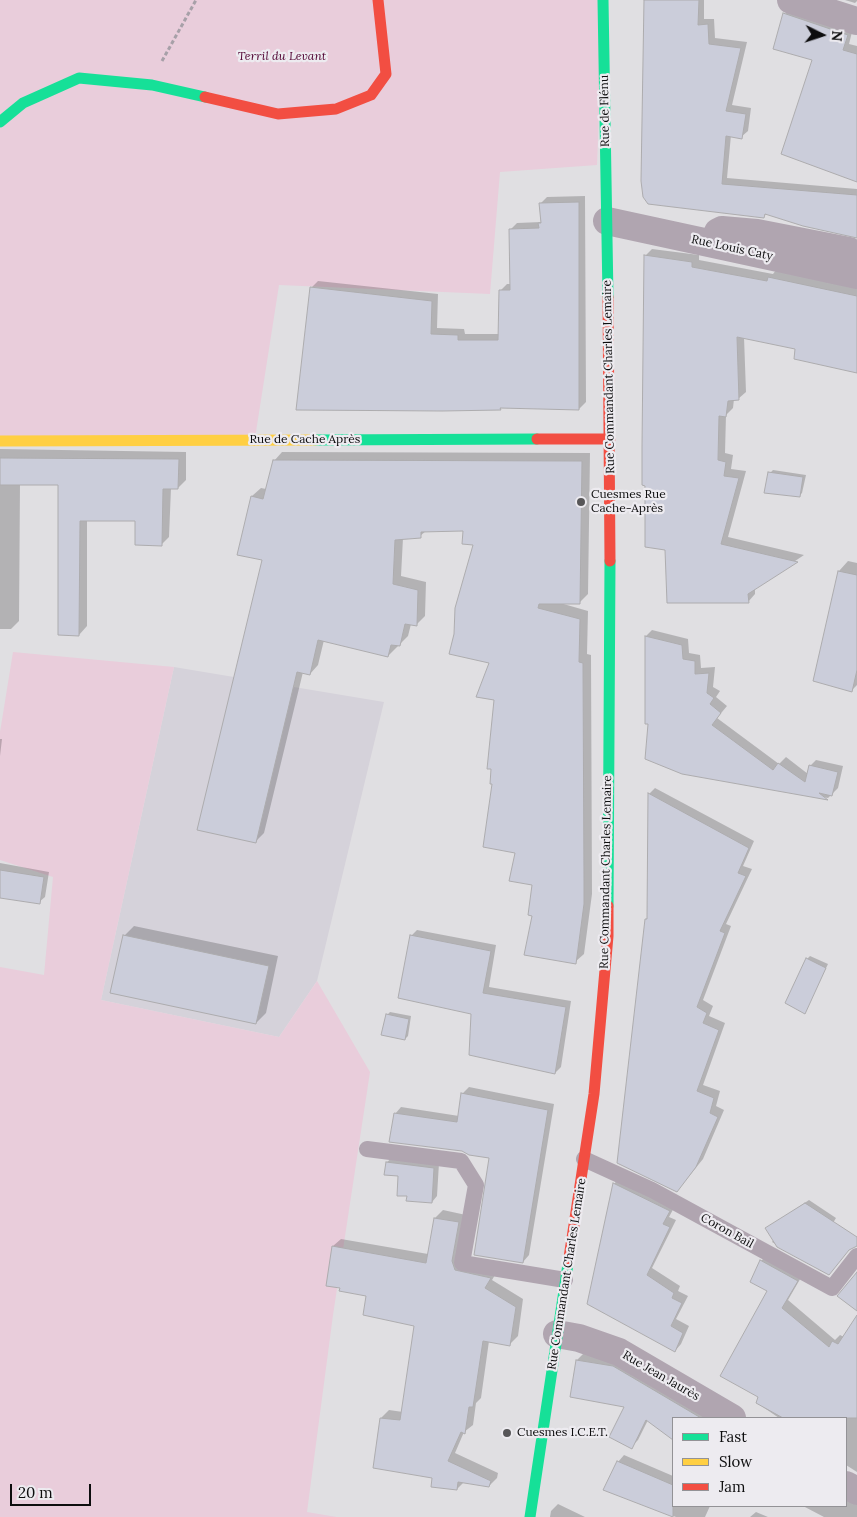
<!DOCTYPE html>
<html>
<head>
<meta charset="utf-8">
<style>
  body { margin:0 }
  #map { position:relative; width:857px; height:1517px; overflow:hidden; background:#e0dfe2; font-family:Lora,serif }
  canvas { display:block }
  .legend { position:absolute; left:672px; top:1417px; width:175px; height:90px; box-sizing:border-box; background:#edebf0; border:1px solid #939296; margin:0; padding:6px 9px; list-style:none; font-size:15px; color:#0d0d0e }
  .legend li { display:flex; align-items:center; gap:10px; height:25px }
  .legend b { width:25px; border:1px solid #939296 }
  .north { position:absolute; left:797px; top:10px; width:50px; height:50px; -webkit-text-stroke:4px #edebf0; paint-order:stroke; rotate:94deg; font-size:14px; font-weight:700; line-height:20px; text-align:center; color:#0d0d0e }
  .north::after { content:''; display:block; margin:auto; width:18px; height:22px; background:#0d0d0e; clip-path:polygon(50% 0,100% 100%,50% 72%,0 100%) }
  .scale { position:absolute; left:10px; top:1484px; width:81px; height:22px; box-sizing:border-box; border:2px solid #0d0d0e; border-top:0; padding-left:6px; font-size:15px; line-height:18px; white-space:nowrap; color:#0d0d0e; -webkit-text-stroke:4px #edebf0; paint-order:stroke }
</style>
</head>
<body>
<div id="map">
<canvas width="857" height="1517"></canvas>
<ul class="legend">
<li><b style="height:6px;background:#16e098"></b>Fast</li>
<li><b style="height:6px;background:#ffcf43"></b>Slow</li>
<li><b style="height:6px;background:#f24e42"></b>Jam</li>
</ul>
<div class="north">N</div>
<div class="scale">20 m</div>
</div>
<script>
const c = document.querySelector('canvas').getContext('2d');
c.lineJoin = 'round';
function fill(path, color) { c.fillStyle = color; c.fill(path, 'evenodd'); }
const toPath = rows => new Path2D(rows.map(r => 'M' + r).join(''));
function stroke(path, color, width, dash) { c.strokeStyle = color; c.lineWidth = width; c.lineCap = dash ? 'butt' : 'round'; c.setLineDash(dash || []); c.stroke(path); }
function write(font, color, halo, rows, align = 'center') {
  c.font = font + ' Lora,serif'; c.lineWidth = 4.5; c.setLineDash([]); c.textBaseline = 'middle'; c.strokeStyle = halo; c.fillStyle = color; for (const [text, x, y, turn = 0] of rows) {
    c.save(); c.translate(x, y); c.rotate((+turn || 0) * Math.PI / 180); c.textAlign = isNaN(turn) ? turn : align; if (halo) c.strokeText(text, 0, 0); c.fillText(text, 0, 0); c.restore();
  }
}
fill(toPath([
  [174,667,384,702,317,981,279,1037,101,1000]
]), '#d5d2da');
fill(toPath([
  [0,0,603,0,597,165,500,172,490,294,279,285,255,438,0,437],
  [13,652,174,667,101,1000,279,1037,317,981,370,1072,333,1315,307,1512,337,1517,0,1517,0,967,44,975,53,877,0,860,0,732]
]), '#e9cddb');
fill(toPath([
  [645,0,704,0,704,19,714,19,715,38,747,42,732,105,751,108,748,131,741,137,731,135,727,178,857,189,857,229,767,213,763,217,649,202],
  [845,0,857,0,857,1,855,3],
  [791,8,853,28,849,44,857,46,857,181,814,59,785,14],
  [585,196,586,402,579,409,502,407,500,409,298,409,311,288,318,281,438,294,437,328,464,329,465,334,499,334,500,291,507,284,511,284,510,230,517,223,541,222,541,203,547,197],
  [652,249,699,255,699,260,773,274,776,270,857,288,857,372,796,348,744,337,746,392,738,399,734,399,733,408,726,415,725,453,733,455,731,469,746,471,728,537,804,555,755,588,755,594,748,602,666,549,645,256],
  [0,449,186,452,186,480,178,488,171,488,169,537,161,545,137,520,87,520,87,626,79,635,59,484,20,484,19,621,11,629,0,629],
  [282,452,590,453,588,594,580,602,560,603,588,611,587,654,591,655,592,894,584,954,575,962,533,916,534,884,516,852,494,783,496,699,474,544,465,530,426,531,420,536,403,538,401,576,426,582,425,616,416,625,411,624,408,636,388,656,324,640,318,665,310,674,303,672,264,833,255,842,264,559,252,496,261,488,266,489,274,461],
  [773,470,806,475,802,493,799,496,770,473],
  [848,561,857,563,857,685,852,690,814,680,839,571],
  [652,630,688,639,689,653,700,655,701,668,715,667,713,687,720,691,716,697,727,706,717,718,779,764,786,757,808,774,810,766,816,760,843,766,838,788,828,798,682,773,650,723,646,723,646,636],
  [0,739,2,739,0,756],
  [655,788,754,841,743,866,752,869,726,924,731,926,703,1000,713,1006,709,1016,725,1023,703,1085,720,1091,716,1106,724,1110,703,1159,677,1191,646,919,649,917,649,794],
  [0,863,49,872,45,897,39,902,0,896],
  [134,926,278,956,266,1013,256,1023,124,936],
  [417,930,496,945,489,987,571,1001,561,1067,555,1073,411,936],
  [810,956,828,964,805,1012,807,959],
  [390,1012,411,1016,408,1036,405,1039,387,1015],
  [469,1087,554,1104,529,1255,523,1262,491,1157,395,1114,401,1107,459,1116,462,1094],
  [393,1157,439,1163,437,1196,432,1202,408,1195,400,1175,385,1173,387,1162],
  [620,1177,676,1204,669,1217,676,1220,652,1268,680,1286,678,1291,688,1296,676,1319,689,1326,681,1344,675,1351,588,1304,614,1184],
  [809,1200,836,1218,816,1251,829,1274,772,1242,774,1239,767,1228],
  [443,1210,466,1215,460,1259,498,1270,492,1280,523,1299,518,1336,510,1344,489,1341,481,1398,476,1403,473,1425,464,1432,455,1453,498,1473,497,1478,489,1486,464,1482,457,1489,433,1477,381,1418,389,1410,403,1412,416,1325,367,1295,333,1246,341,1239,428,1254,435,1218],
  [768,1254,803,1274,788,1300,835,1340,840,1335,844,1337,857,1317,857,1472,846,1465,846,1418,779,1418,757,1403,769,1291,761,1261],
  [584,1353,620,1360,718,1418,673,1418,673,1436,648,1420,638,1440,631,1447,626,1406,572,1396,577,1360],
  [624,1455,673,1476,673,1506,710,1506,705,1517,676,1517,605,1489,618,1462],
  [846,1494,857,1501,857,1517,824,1517,803,1506,846,1506],
  [558,1504,585,1517,550,1517,551,1511],
  [756,1512,768,1517,750,1517]
]), '#0003');
const building = toPath([
  [644,0,699,0,698,25,708,24,709,44,741,48,726,111,746,114,742,139,726,136,722,184,857,195,857,238,803,226,765,214,764,218,648,204,643,197,641,181,644,0],
  [783,13,848,35,843,50,857,54,857,182,781,154,812,60,773,49,783,13],
  [579,202,579,410,500,408,501,410,442,411,296,410,310,287,432,301,431,334,458,335,458,340,498,340,499,290,510,290,509,229,539,228,538,223,541,223,539,203,579,202],
  [644,255,692,262,692,267,767,281,768,277,857,296,857,373,794,359,795,349,737,337,739,400,728,401,726,417,719,416,718,460,726,462,724,476,739,478,721,544,798,562,748,594,749,603,667,603,665,550,645,547,645,486,642,485,642,447,644,255],
  [0,458,179,459,178,489,163,489,162,546,135,545,135,521,80,521,79,636,58,635,58,485,0,485,0,458],
  [273,460,582,461,580,604,539,604,538,608,580,619,579,662,583,663,584,881,584,904,576,964,524,955,532,916,528,915,532,885,509,881,515,853,483,847,492,784,490,784,491,769,487,769,494,700,476,697,489,663,449,654,454,634,455,608,473,545,462,544,463,531,421,532,421,538,395,540,393,584,418,590,417,626,405,624,400,646,391,645,388,657,318,640,310,675,297,672,256,843,197,830,262,560,237,555,251,496,263,499,273,460],
  [768,472,803,477,800,497,764,493,768,472],
  [838,571,857,575,857,670,852,692,813,681,838,571],
  [645,636,682,645,683,659,695,661,695,674,709,673,707,693,714,698,710,704,721,713,712,725,773,770,778,763,805,782,809,765,838,772,832,796,819,793,828,800,682,774,645,759,648,724,645,724,645,636],
  [648,793,749,848,738,873,746,876,720,931,725,933,697,1007,707,1013,703,1023,719,1030,697,1091,714,1098,710,1113,718,1117,696,1167,677,1192,617,1163,645,919,647,919,648,793],
  [0,870,44,877,40,904,0,898,0,870],
  [123,935,269,966,256,1024,110,993,123,935],
  [410,935,491,951,483,993,566,1007,555,1074,469,1055,471,1014,398,998,410,935],
  [806,958,826,968,805,1014,785,1003,806,958],
  [386,1014,409,1019,405,1040,381,1035,386,1014],
  [461,1093,548,1110,523,1263,474,1255,489,1158,469,1155,462,1151,389,1142,394,1113,457,1122,461,1093],
  [386,1162,434,1168,432,1203,406,1201,407,1196,397,1196,398,1176,384,1175,386,1162],
  [613,1183,670,1211,663,1224,670,1227,647,1275,674,1293,672,1298,682,1303,671,1326,683,1333,675,1352,587,1304,613,1183],
  [805,1203,857,1237,857,1246,849,1250,829,1275,777,1247,765,1228,805,1203],
  [434,1218,459,1222,452,1261,455,1270,491,1278,485,1288,516,1307,510,1346,483,1341,473,1407,469,1407,465,1434,461,1432,448,1461,491,1481,489,1487,458,1482,457,1490,431,1487,432,1478,373,1468,380,1418,400,1420,414,1326,363,1315,366,1296,339,1291,340,1288,326,1286,332,1246,426,1263,434,1218],
  [760,1260,798,1281,782,1308,829,1347,832,1341,838,1344,857,1315,857,1418,783,1418,756,1403,758,1397,720,1376,767,1291,750,1282,760,1260],
  [857,1272,857,1311,837,1296,857,1272],
  [576,1360,613,1366,701,1418,673,1418,673,1440,646,1420,632,1449,609,1437,624,1407,570,1397,576,1360],
  [617,1461,673,1485,673,1517,603,1490,617,1461]
]);
fill(building, '#cbcdda');
stroke(building, '#adacae', 1);
stroke(toPath([
  [162,61,196,0]
]), '#a7a0a8', 3, [4, 2.5]);
stroke(toPath([
  [367,1149,461,1161,476,1185,462,1263,565,1280],
  [584,1159,652,1190,832,1288,857,1256]
]), '#b0a5b0', 16);
stroke(toPath([
  [791,0,856,21],
  [607,221,857,275],
  [718,232,722,230,757,233,849,251],
  [557,1334,579,1338,619,1352,732,1418],
  [846,1485,857,1491]
]), '#b0a5b0', 28);
stroke(toPath([
  [603,0,608,297],
  [0,122,23,103,79,78,152,85,205,97],
  [315,440,537,439],
  [608,906,610,561],
  [530,1517,568,1264]
]), '#16e098', 11);
stroke(toPath([
  [0,441,315,440]
]), '#ffcf43', 11);
stroke(toPath([
  [205,97,278,114,336,109,371,95,386,74,378,0],
  [608,297,610,561],
  [537,439,610,439],
  [568,1264,594,1094,608,936,608,906]
]), '#f24e42', 11);
for (const [x, y, r, color] of [
  [581,502,5,"#575658"],
  [507,1433,5,"#575658"]
]) { const dot = new Path2D(); dot.arc(x, y, r, 0, 2 * Math.PI); c.fillStyle = color; c.fill(dot); stroke(dot, '#edebf0', 2); }
write('italic 12px', '#500332', '#edebf0', [
  ["Terril du Levant",282,57]
]);
write('12px', '#0d0d0e', '#edebf0', [
  ["Rue de Flénu",605,111,-91],
  ["Rue Louis Caty",732,248,12],
  ["Rue Commandant Charles Lemaire",609,377,-91],
  ["Rue de Cache Après",305,440],
  ["Rue Commandant Charles Lemaire",606,872,-89],
  ["Coron Bail",727,1231,29],
  ["Rue Commandant Charles Lemaire",567,1274,-81],
  ["Rue Jean Jaurès",661,1376,30]
]);
write('12px', '#0d0d0e', '#edebf0', [
  ["Cuesmes Rue",591,495],
  ["Cache-Après",591,509],
  ["Cuesmes I.C.E.T.",517,1433]
], 'left');
</script>
</body>
</html>
